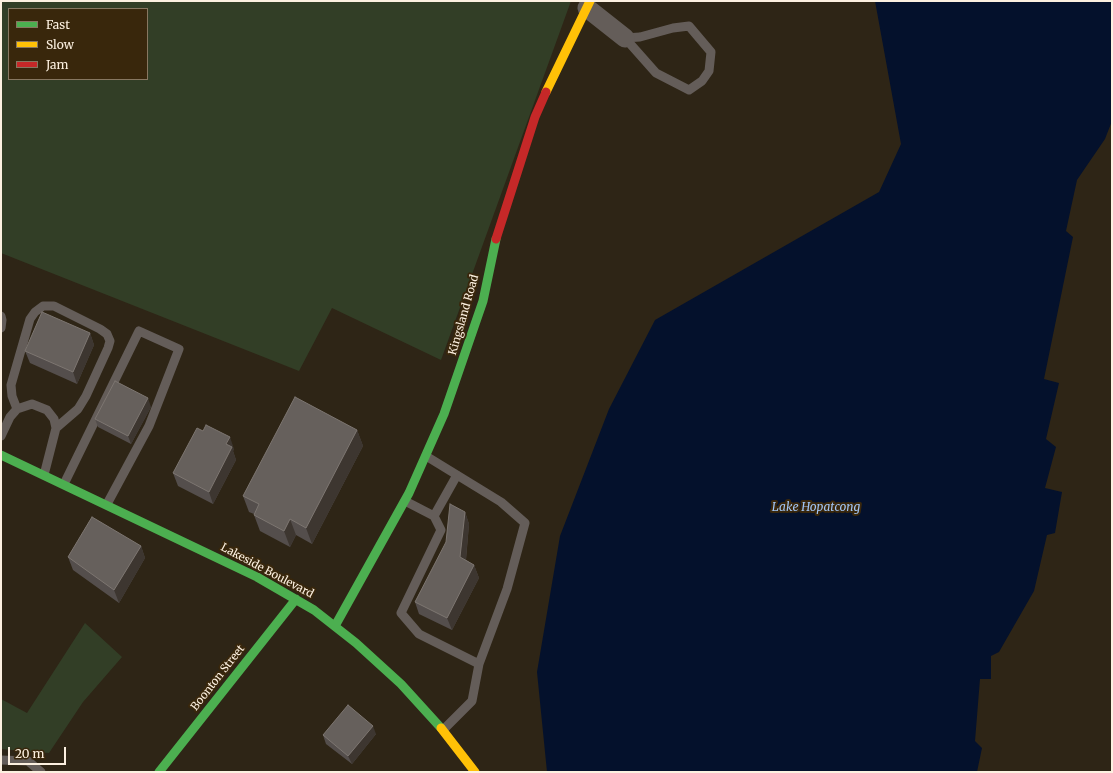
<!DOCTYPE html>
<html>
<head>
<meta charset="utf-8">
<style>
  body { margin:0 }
  #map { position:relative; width:1113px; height:773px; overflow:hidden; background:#2e2516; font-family:Merriweather,serif }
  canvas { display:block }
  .frame { position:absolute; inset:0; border:2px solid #fcf0e0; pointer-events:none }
  .legend { position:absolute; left:8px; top:8px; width:140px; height:72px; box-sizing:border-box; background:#39270c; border:1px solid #877761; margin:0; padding:5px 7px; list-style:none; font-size:12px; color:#fcf0e0 }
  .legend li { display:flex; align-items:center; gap:8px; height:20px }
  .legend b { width:20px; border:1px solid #877761 }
  .scale { position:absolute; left:8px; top:747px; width:58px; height:18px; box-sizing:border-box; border:2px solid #fcf0e0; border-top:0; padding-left:5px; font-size:12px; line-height:14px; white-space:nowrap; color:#fcf0e0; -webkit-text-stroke:3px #39270c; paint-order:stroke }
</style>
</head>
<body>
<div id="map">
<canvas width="1113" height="773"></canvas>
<div class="frame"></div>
<ul class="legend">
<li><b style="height:5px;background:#4caf50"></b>Fast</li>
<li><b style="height:5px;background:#ffc107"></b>Slow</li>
<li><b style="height:5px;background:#c62828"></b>Jam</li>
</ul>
<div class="scale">20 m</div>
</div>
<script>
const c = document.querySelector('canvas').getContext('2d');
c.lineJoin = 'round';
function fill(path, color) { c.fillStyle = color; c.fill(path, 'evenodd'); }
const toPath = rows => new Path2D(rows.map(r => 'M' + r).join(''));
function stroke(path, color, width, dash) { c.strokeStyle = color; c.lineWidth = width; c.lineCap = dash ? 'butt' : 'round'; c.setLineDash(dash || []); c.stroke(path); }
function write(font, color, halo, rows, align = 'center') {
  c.font = font + ' Merriweather,serif'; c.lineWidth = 4; c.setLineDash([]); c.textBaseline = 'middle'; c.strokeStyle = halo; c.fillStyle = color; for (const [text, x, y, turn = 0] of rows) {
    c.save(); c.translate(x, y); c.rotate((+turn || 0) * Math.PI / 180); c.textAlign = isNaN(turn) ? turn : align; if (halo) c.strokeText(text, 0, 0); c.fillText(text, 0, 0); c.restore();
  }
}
fill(toPath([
  [1,1,571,1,441,360,332,308,299,371,1,253],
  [9,9,147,9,147,79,9,79],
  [85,623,122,657,83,702,49,753,1,749,1,699,27,713]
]), '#323e26');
fill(toPath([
  [875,1,1112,1,1112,121,1105,139,1077,180,1066,231,1073,237,1044,379,1059,383,1046,439,1056,447,1045,488,1062,492,1055,533,1047,535,1034,591,999,652,991,656,991,679,980,679,975,741,982,748,977,772,547,772,537,672,560,536,609,409,655,320,879,192,901,144]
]), '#04112c');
stroke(toPath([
  [689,26,711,52,709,71,702,81,689,90,656,73,625,38,640,37,673,28,689,26],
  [1,316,2,320,1,328],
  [17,409,12,396,11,385,30,319,35,312,43,306,54,306,100,329,107,334,110,341,108,348,86,396,78,409,56,428],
  [1,436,10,417,17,409,32,404,47,410,54,419,56,428,44,475],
  [426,456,501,502,525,523,507,589,479,664,472,701,443,730],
  [64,484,139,331,179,349,149,426,107,504],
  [405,501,434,516,441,530,401,613,419,634,479,664],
  [434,516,457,475],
  [1,760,28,761,41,772]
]), '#645d59', 9);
stroke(toPath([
  [587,8,625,38]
]), '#645d59', 19);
stroke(toPath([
  [1,455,257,577,314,610,356,643,401,684,441,728],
  [335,626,409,493,444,414,483,301,496,239],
  [159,772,296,599]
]), '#4caf50', 9);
stroke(toPath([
  [546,92,590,1],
  [441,728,475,772]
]), '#ffc107', 9);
stroke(toPath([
  [496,239,535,117,546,92]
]), '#c62828', 9);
fill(toPath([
  [90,333,94,345,77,384,30,363,25,351],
  [151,407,131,444,98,427,95,419],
  [357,430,363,446,312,544,296,535,290,547,260,531,254,515,254,514,249,512,243,496],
  [234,449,233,451,236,460,213,504,178,486,173,473],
  [465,512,469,524,466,560,474,565,479,578,452,630,419,614,415,602],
  [141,546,145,558,119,603,73,570,68,557],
  [376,734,352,764,326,744,323,735]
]), '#544e4c');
fill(toPath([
  [90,333,94,345,77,384,73,372],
  [148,398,151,407,131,444,128,436],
  [357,430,363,446,312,544,306,528],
  [230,437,234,449,233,451,236,460,213,504,209,492,226,444],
  [465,512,469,524,465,569,460,557],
  [290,519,296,535,290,547,284,531],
  [141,546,145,558,119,603,114,590],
  [474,565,479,578,452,630,447,618],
  [373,726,376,734,352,764,348,756]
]), '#3d3630');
const building = toPath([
  [42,312,90,333,73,372,25,351,42,312],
  [115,381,148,398,128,436,95,419,115,381],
  [295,397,357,430,306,528,290,519,284,531,254,515,259,504,243,496,295,397],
  [206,425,230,437,226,444,232,447,209,492,173,473,197,428,203,431,206,425],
  [450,504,465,512,460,557,474,565,447,618,415,602,446,542,450,504],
  [92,517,141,546,114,590,68,557,92,517],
  [348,705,373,726,348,756,323,735,348,705]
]);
fill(building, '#66605c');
stroke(building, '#7d7671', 1);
write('11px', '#fcf0e0', '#39270c', [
  ["Kingsland Road",464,315,-74],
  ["Lakeside Boulevard",267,571,28],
  ["Boonton Street",218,678,-52]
]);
write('italic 12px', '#a1c5f5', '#39270c', [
  ["Lake Hopatcong",816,508]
]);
</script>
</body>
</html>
